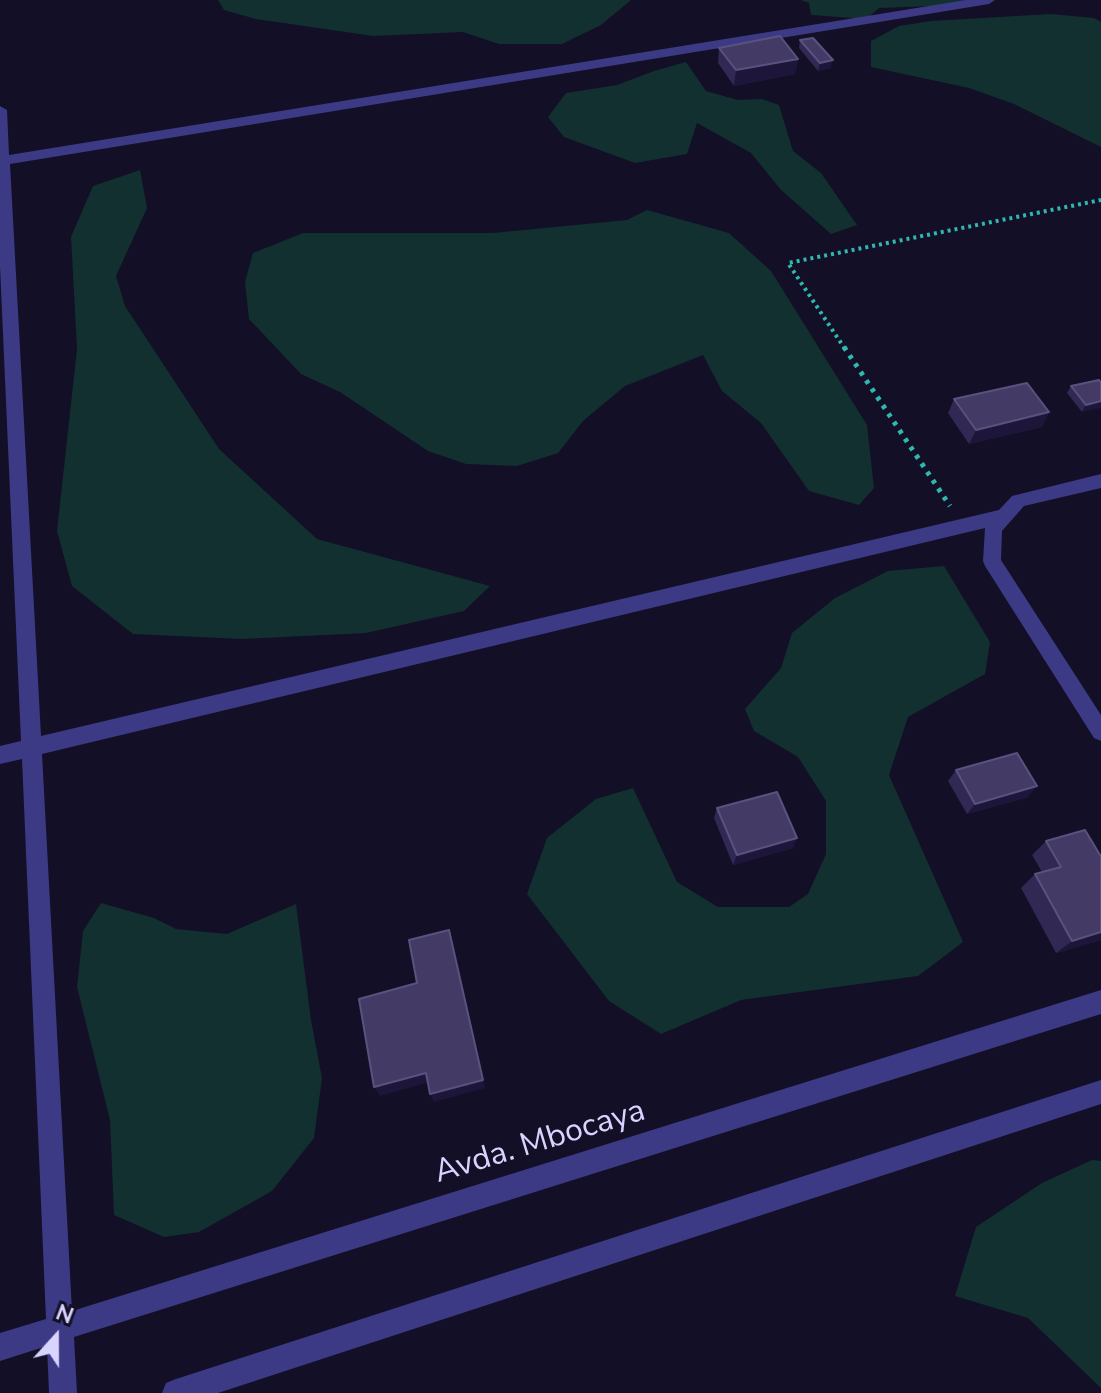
<!DOCTYPE html>
<html>
<head>
<meta charset="utf-8">
<style>
  body { margin:0 }
  #map { position:relative; width:1101px; height:1393px; overflow:hidden; background:#130f26; font-family:"Nunito Sans",sans-serif }
  canvas { display:block }
  .north { position:absolute; left:16px; top:1297px; width:80px; height:80px; -webkit-text-stroke:6px #130f26; paint-order:stroke; rotate:21deg; font-size:22px; font-weight:700; line-height:32px; text-align:center; color:#d9d4ff }
  .north::after { content:''; display:block; margin:auto; width:28px; height:36px; background:#d9d4ff; clip-path:polygon(50% 0,100% 100%,50% 72%,0 100%) }
</style>
</head>
<body>
<div id="map">
<canvas width="1101" height="1393"></canvas>
<div class="north">N</div>
</div>
<script>
const c = document.querySelector('canvas').getContext('2d');
c.lineJoin = 'round';
function fill(path, color) { c.fillStyle = color; c.fill(path, 'evenodd'); }
const toPath = rows => new Path2D(rows.map(r => 'M' + r).join(''));
function stroke(path, color, width, dash) { c.strokeStyle = color; c.lineWidth = width; c.lineCap = dash ? 'butt' : 'round'; c.setLineDash(dash || []); c.stroke(path); }
function write(font, color, halo, rows, align = 'center') {
  c.font = font + ' "Nunito Sans",sans-serif'; c.lineWidth = 7; c.setLineDash([]); c.textBaseline = 'middle'; c.strokeStyle = halo; c.fillStyle = color; for (const [text, x, y, turn = 0] of rows) {
    c.save(); c.translate(x, y); c.rotate((+turn || 0) * Math.PI / 180); c.textAlign = isNaN(turn) ? turn : align; if (halo) c.strokeText(text, 0, 0); c.fillText(text, 0, 0); c.restore();
  }
}
fill(toPath([
  [218,0,631,0,601,25,562,44,499,44,463,32,373,36,256,19,224,10],
  [801,0,974,0,934,6,879,8,866,19,811,15,809,3],
  [1051,14,1094,18,1101,22,1101,147,1014,104,969,88,871,67,871,41,899,26,931,21],
  [686,62,706,91,738,100,762,99,779,105,793,151,821,173,857,225,831,234,781,190,751,153,697,123,687,154,635,163,564,137,548,117,566,93,617,85,654,71],
  [140,170,147,208,116,276,125,306,219,449,317,539,490,586,464,611,366,633,243,639,133,634,72,586,57,531,77,349,71,237,93,186],
  [647,210,729,233,771,271,867,425,874,488,859,505,809,491,761,423,722,391,703,355,625,386,583,421,558,453,517,466,466,464,428,451,340,392,301,374,249,319,245,282,253,253,303,233,493,233,627,220],
  [944,566,990,642,985,674,908,717,889,775,963,942,918,976,741,1000,661,1034,609,1001,527,894,547,838,596,799,633,788,677,882,718,907,789,907,808,894,826,854,826,801,798,757,754,731,745,709,781,668,792,633,835,598,888,571],
  [101,903,154,918,176,929,227,934,296,904,311,1020,322,1078,314,1138,272,1191,199,1232,164,1237,114,1215,110,1120,77,987,83,931],
  [1092,1160,1101,1161,1101,1388,1028,1318,955,1296,976,1227,1042,1183]
]), '#12302f');
stroke(toPath([
  [845,349,788,263,1101,200]
]), '#2fb8b0', 4, [3, 4]);
stroke(toPath([
  [844,347,950,506]
]), '#2fb8b0', 5, [4, 6]);
fill(toPath([
  [966,0,995,0,989,4,10,164,41,736,999,510,1012,496,1101,474,1101,488,1024,506,1002,531,1001,560,1101,715,1101,741,1094,738,985,566,983,561,985,528,42,754,72,1311,1101,990,1101,1014,74,1337,77,1393,49,1393,47,1346,0,1361,0,1333,46,1319,22,759,0,764,0,746,21,741,0,266,0,106,7,110,9,155,966,0],
  [1101,1080,1101,1104,218,1393,162,1393,166,1383,176,1379,1101,1080]
]), '#3d3a85');
fill(toPath([
  [800,40,831,68,818,71,799,48],
  [719,48,798,59,795,74,734,86,718,63],
  [1101,383,1082,412,1067,393,1071,386],
  [954,399,1049,412,1042,427,969,444,948,413],
  [956,770,1028,797,967,814,948,781],
  [717,808,797,838,793,848,733,865,714,818],
  [1046,841,1101,855,1101,940,1056,953,1021,888,1035,874,1042,872,1032,855]
]), '#312854');
fill(toPath([
  [798,59,795,74,734,86,736,70],
  [833,60,831,68,818,71,820,63],
  [1101,401,1101,408,1082,412,1086,405],
  [1049,412,1042,427,969,444,976,430],
  [1037,786,1028,797,967,814,975,804],
  [797,838,793,848,733,865,737,855],
  [449,930,485,1088,434,1102,430,1094],
  [1101,932,1101,940,1056,953,1072,941],
  [426,1073,430,1082,380,1096,374,1087]
]), '#1d163a');
const building = toPath([
  [780,36,798,59,736,70,719,48,780,36],
  [813,38,833,60,820,63,800,40,813,38],
  [1099,380,1101,383,1101,401,1086,405,1071,386,1099,380],
  [1027,383,1049,412,976,430,954,399,1027,383],
  [1017,753,1037,786,975,804,956,770,1017,753],
  [777,792,797,838,737,855,717,808,777,792],
  [1085,830,1100,855,1101,855,1101,932,1072,941,1035,874,1061,867,1046,841,1085,830],
  [449,930,483,1080,430,1094,426,1073,374,1087,359,999,417,983,409,940,449,930]
]);
fill(building, '#433a66');
stroke(building, '#5a527e', 2);
write('32px', '#d9d4ff', '#130f26', [
  ["Avda. Mbocaya",540,1143,-17]
]);
</script>
</body>
</html>
